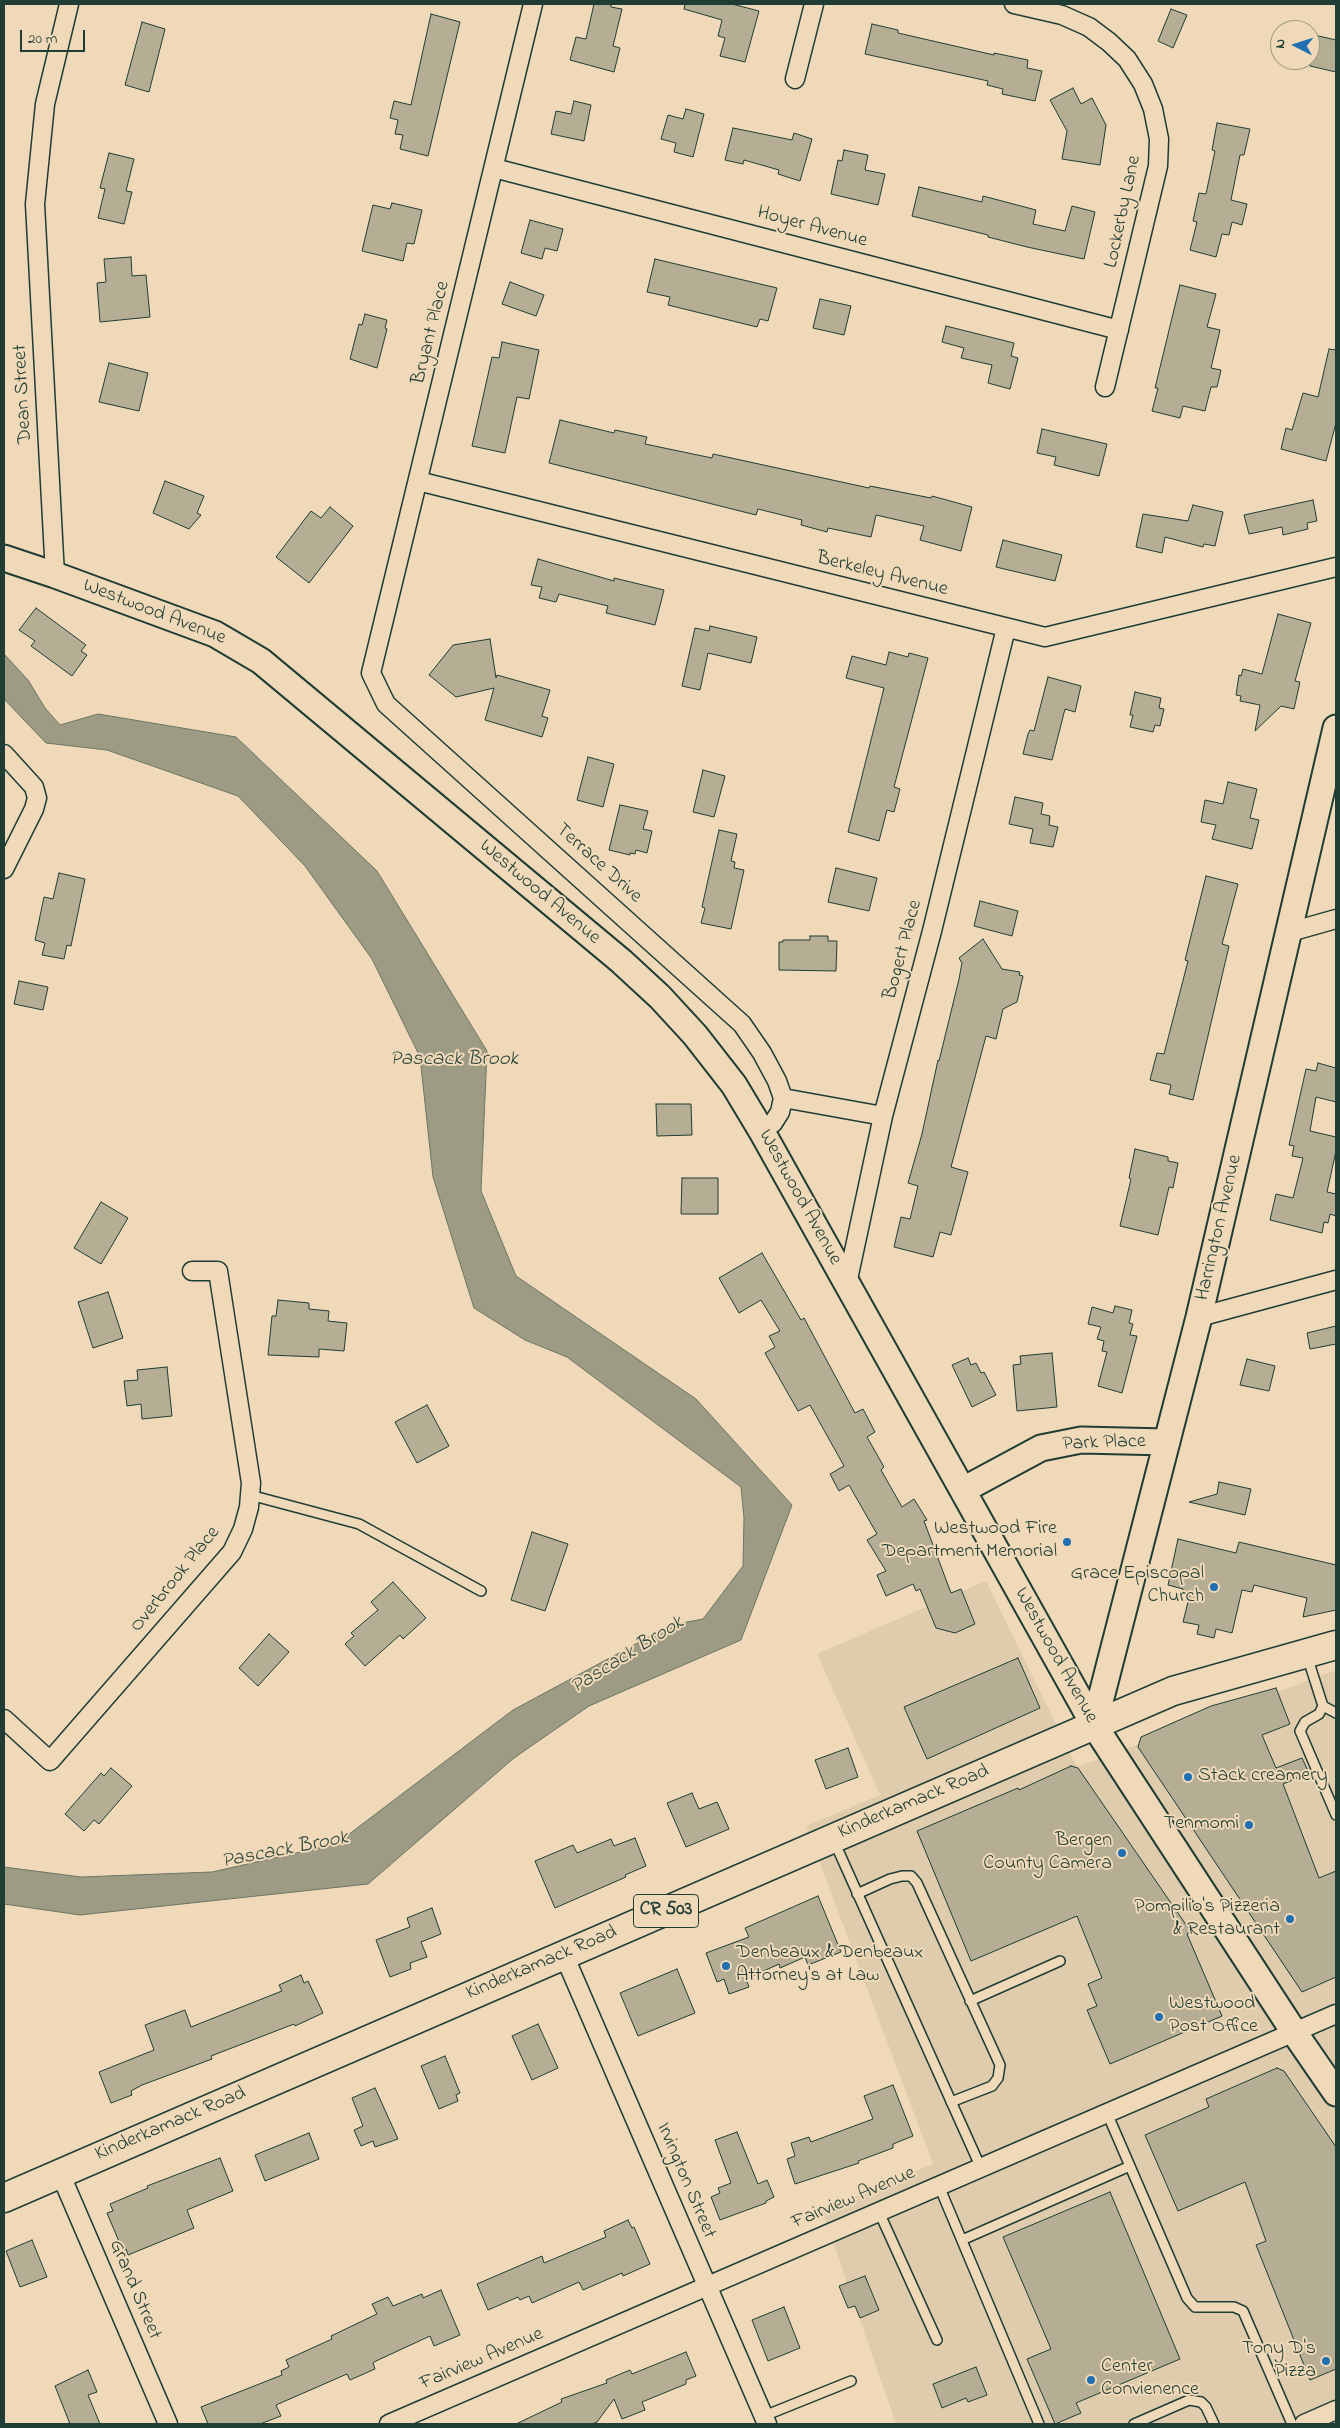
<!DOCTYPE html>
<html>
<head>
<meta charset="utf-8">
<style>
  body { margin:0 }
  #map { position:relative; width:1340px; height:2428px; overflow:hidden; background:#f0d9b8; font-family:"Indie Flower",sans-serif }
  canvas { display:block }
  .frame { position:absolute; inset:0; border:5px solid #1f3d34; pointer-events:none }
  .north { position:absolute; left:1270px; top:20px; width:50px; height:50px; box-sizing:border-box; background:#f0d9b8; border:1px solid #9c9b83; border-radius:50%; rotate:275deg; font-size:14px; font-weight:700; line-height:20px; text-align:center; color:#1f3d34 }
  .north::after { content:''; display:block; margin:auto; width:18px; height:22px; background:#1f6fb2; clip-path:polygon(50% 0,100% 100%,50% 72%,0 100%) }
  .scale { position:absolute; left:20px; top:30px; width:65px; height:22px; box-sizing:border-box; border:2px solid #1f3d34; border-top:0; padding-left:6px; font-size:15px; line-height:18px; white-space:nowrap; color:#1f3d34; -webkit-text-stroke:4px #f0d9b8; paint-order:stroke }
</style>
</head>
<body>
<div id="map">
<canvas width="1340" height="2428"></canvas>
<div class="frame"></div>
<div class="north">N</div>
<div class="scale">20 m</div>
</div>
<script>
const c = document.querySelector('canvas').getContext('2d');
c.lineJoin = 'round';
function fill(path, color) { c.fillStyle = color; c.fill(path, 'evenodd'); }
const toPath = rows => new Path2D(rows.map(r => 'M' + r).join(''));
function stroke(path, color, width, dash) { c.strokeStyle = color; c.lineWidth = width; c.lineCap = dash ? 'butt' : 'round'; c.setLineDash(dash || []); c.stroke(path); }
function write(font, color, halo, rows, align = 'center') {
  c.font = font + ' "Indie Flower",sans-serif'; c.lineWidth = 4; c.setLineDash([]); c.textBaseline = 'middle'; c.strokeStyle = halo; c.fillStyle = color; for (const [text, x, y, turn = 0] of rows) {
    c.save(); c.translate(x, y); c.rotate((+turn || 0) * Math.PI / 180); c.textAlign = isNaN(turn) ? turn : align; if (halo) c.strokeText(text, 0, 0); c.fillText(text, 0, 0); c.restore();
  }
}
fill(toPath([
  [986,1581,1077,1767,1336,1670,1336,2424,896,2424,822,2210,933,2164,806,1826,880,1795,817,1654]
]), '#deccad');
const water = toPath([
  [4,654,28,680,45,708,60,725,98,714,236,737,377,871,487,1051,481,1191,516,1276,696,1399,792,1505,741,1640,589,1706,514,1758,368,1884,80,1915,4,1904,4,1867,81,1877,212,1872,336,1844,513,1710,671,1625,703,1619,743,1566,744,1518,741,1487,567,1357,525,1340,474,1308,433,1177,420,1057,372,959,305,866,238,796,107,750,46,743,4,699,4,654]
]);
fill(water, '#9d9b83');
stroke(water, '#6b7563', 1);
const building = toPath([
  [594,4,611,4,611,7,622,9,613,46,620,48,614,72,570,60,576,37,586,39,594,4],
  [685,4,732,4,759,11,745,62,720,56,725,38,718,36,722,20,684,9,685,4],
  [1171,9,1187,15,1173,48,1158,41,1171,9],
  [431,14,460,22,428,156,400,149,403,135,395,134,398,120,390,118,394,101,411,105,431,14],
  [142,22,165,29,149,92,125,85,142,22],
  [872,24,898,30,898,33,994,55,994,53,1028,60,1027,68,1042,71,1035,101,1002,94,1003,89,987,85,988,81,865,54,872,24],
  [1310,34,1336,40,1336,72,1310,66,1310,34],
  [1073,88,1081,104,1092,98,1106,125,1100,165,1062,159,1067,131,1050,100,1073,88],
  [574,101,591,105,584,141,551,134,556,111,571,114,574,101],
  [686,109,704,114,693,157,674,152,676,143,661,139,668,115,683,119,686,109],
  [1217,123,1250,129,1244,155,1240,155,1231,200,1247,204,1242,225,1232,222,1229,235,1222,234,1216,257,1190,250,1197,222,1193,221,1199,193,1206,194,1215,151,1212,150,1217,123],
  [733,128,792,140,794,133,812,139,800,181,778,174,779,170,744,160,743,164,725,160,733,128],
  [844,150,868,155,865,170,885,174,878,205,831,194,838,160,842,161,844,150],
  [109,153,134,159,126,191,132,192,124,224,98,218,105,189,100,188,109,153],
  [919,187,982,202,983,196,1036,210,1033,224,1065,231,1072,206,1095,212,1084,259,1027,247,988,237,988,235,912,216,919,187],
  [392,203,422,210,414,244,407,243,403,261,362,251,373,205,390,209,392,203],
  [530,220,563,229,557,251,545,248,542,259,521,253,530,220],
  [131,257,132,276,146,275,150,317,100,322,97,283,106,282,104,259,131,257],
  [655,259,777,288,768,321,760,319,757,327,668,305,670,297,647,292,655,259],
  [510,282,544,295,536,316,502,304,510,282],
  [1180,285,1216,294,1207,327,1220,330,1211,368,1221,370,1217,387,1211,387,1205,411,1183,406,1180,418,1152,411,1158,388,1155,388,1180,285],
  [820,299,851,306,844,335,813,328,820,299],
  [365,314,387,320,385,328,387,329,377,368,350,359,359,324,362,325,365,314],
  [946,326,1014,343,1011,356,1018,358,1010,389,988,383,992,365,961,358,964,348,942,342,946,326],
  [502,342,539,350,529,399,517,397,505,453,472,446,492,357,499,358,502,342],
  [1329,349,1336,350,1336,423,1326,461,1281,449,1286,428,1292,430,1303,393,1318,397,1329,349],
  [109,363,148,373,139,411,99,402,109,363],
  [560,420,614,433,615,430,647,437,645,444,712,458,713,454,869,488,870,486,931,498,932,496,972,507,961,551,920,540,924,526,876,515,871,537,828,528,827,532,801,525,802,520,758,509,756,515,549,463,560,420],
  [1042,429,1107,444,1099,476,1054,465,1056,457,1037,453,1042,429],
  [165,481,204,496,197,513,201,515,189,529,153,513,165,481],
  [1313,500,1317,521,1307,523,1308,529,1283,535,1282,527,1249,534,1244,515,1313,500],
  [1193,505,1223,512,1215,546,1204,544,1203,547,1165,537,1162,553,1136,547,1143,514,1188,521,1193,505],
  [330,507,353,526,309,583,276,557,311,511,321,518,330,507],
  [1003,540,1062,555,1055,581,996,567,1003,540],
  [538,559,614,581,614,578,664,590,655,625,606,613,608,606,559,594,556,602,539,598,542,587,531,585,538,559],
  [36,608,86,645,81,651,87,655,72,676,31,646,35,641,19,630,36,608],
  [1278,614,1311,623,1295,681,1300,682,1294,709,1281,706,1255,731,1260,705,1240,701,1241,696,1236,695,1239,675,1241,676,1243,669,1262,674,1278,614],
  [710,626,757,637,751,663,708,653,700,690,682,686,695,628,709,631,710,626],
  [490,639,496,678,497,675,550,690,542,716,548,718,542,737,485,720,494,688,456,697,429,675,453,645,490,639],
  [889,652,908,657,909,653,928,658,894,787,900,789,894,812,887,810,879,841,848,832,884,688,846,678,852,656,886,665,889,652],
  [1048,677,1081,686,1075,712,1065,709,1052,760,1023,754,1028,734,1030,730,1034,731,1048,677],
  [1135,692,1161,698,1159,708,1164,709,1160,726,1155,725,1153,732,1130,727,1133,715,1130,715,1135,692],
  [588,757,614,764,603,807,577,800,588,757],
  [703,770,725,776,714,817,693,812,703,770],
  [1228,782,1257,789,1250,818,1259,820,1252,849,1212,839,1216,825,1201,822,1205,800,1223,804,1228,782],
  [1015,797,1043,803,1041,814,1050,816,1049,825,1058,827,1053,847,1030,843,1033,829,1009,824,1015,797],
  [620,805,648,811,643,829,652,831,647,853,636,850,635,854,630,853,630,855,609,850,620,805],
  [719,830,737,834,731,861,735,862,734,868,744,870,731,929,701,923,705,908,702,907,719,830],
  [836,868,877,878,869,911,828,902,836,868],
  [59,873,85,879,71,946,67,945,64,959,42,955,45,943,35,940,44,897,53,899,59,873],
  [1206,876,1238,884,1222,944,1229,946,1193,1100,1169,1094,1171,1085,1150,1080,1157,1053,1164,1054,1188,961,1185,960,1206,876],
  [980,901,1018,911,1012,936,974,926,980,901],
  [810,936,828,936,828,941,837,941,836,971,779,970,779,942,783,942,783,940,810,940,810,936],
  [983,939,1002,969,1020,972,1019,975,1023,976,1017,1002,1003,1009,996,1039,986,1036,951,1167,968,1172,951,1235,940,1232,933,1257,894,1247,901,1217,910,1219,918,1186,908,1183,922,1134,938,1060,939,1061,959,979,962,963,959,958,983,939],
  [19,981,48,987,43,1010,14,1004,19,981],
  [1318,1063,1336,1068,1336,1102,1316,1097,1310,1131,1336,1137,1336,1151,1327,1192,1336,1194,1336,1216,1330,1214,1328,1223,1324,1222,1322,1233,1270,1220,1276,1194,1293,1198,1303,1158,1292,1156,1294,1146,1289,1145,1306,1069,1316,1071,1318,1063],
  [656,1104,691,1104,692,1135,657,1136,656,1104],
  [1135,1149,1168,1157,1168,1161,1178,1163,1173,1188,1169,1187,1158,1235,1120,1226,1131,1179,1129,1178,1135,1149],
  [682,1178,718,1178,718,1214,681,1214,682,1178],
  [101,1202,128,1218,101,1264,74,1248,101,1202],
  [762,1253,801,1320,804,1318,855,1413,863,1409,875,1432,867,1437,884,1467,881,1470,902,1507,914,1499,927,1520,924,1521,951,1593,961,1589,975,1624,955,1633,936,1628,920,1589,916,1591,913,1584,886,1596,877,1575,886,1571,867,1540,877,1534,849,1485,839,1491,830,1474,844,1466,810,1405,798,1411,765,1353,775,1347,769,1336,780,1331,761,1300,739,1313,719,1278,762,1253],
  [108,1292,123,1338,93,1348,78,1302,108,1292],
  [278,1300,309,1303,309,1309,329,1311,328,1321,347,1323,344,1351,319,1349,319,1357,268,1355,272,1316,276,1316,278,1300],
  [1115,1306,1132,1310,1129,1323,1133,1324,1130,1335,1137,1336,1122,1393,1098,1386,1107,1352,1102,1351,1104,1341,1097,1339,1101,1327,1088,1324,1092,1307,1113,1313,1115,1306],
  [1336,1326,1336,1344,1310,1349,1307,1333,1336,1326],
  [1052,1353,1057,1407,1017,1411,1013,1365,1021,1364,1020,1356,1052,1353],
  [968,1358,971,1365,976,1363,981,1373,984,1372,996,1395,972,1407,952,1365,968,1358],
  [1247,1359,1275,1366,1269,1391,1240,1385,1247,1359],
  [167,1367,172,1416,142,1419,141,1404,127,1406,124,1381,138,1380,137,1370,167,1367],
  [427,1405,449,1446,417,1463,395,1422,427,1405],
  [1219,1482,1251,1489,1245,1515,1189,1502,1217,1494,1219,1482],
  [532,1532,568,1544,545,1611,511,1600,532,1532],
  [1178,1539,1236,1553,1239,1542,1336,1565,1336,1610,1303,1617,1307,1598,1254,1585,1252,1592,1242,1590,1232,1633,1216,1629,1214,1638,1197,1634,1199,1625,1183,1622,1190,1594,1183,1592,1183,1589,1168,1585,1178,1539],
  [393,1582,426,1618,403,1639,400,1635,365,1666,345,1644,354,1636,351,1633,378,1610,371,1602,393,1582],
  [269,1634,289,1652,258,1686,239,1668,269,1634],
  [1018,1658,1040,1708,927,1759,904,1707,1018,1658],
  [1276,1688,1290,1724,1262,1735,1276,1768,1302,1758,1309,1773,1283,1784,1319,1878,1336,1871,1336,1977,1302,1992,1138,1747,1141,1737,1211,1706,1276,1688],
  [848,1748,858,1777,826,1789,815,1760,848,1748],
  [1071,1766,1078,1768,1191,1932,1187,1934,1222,2016,1110,2064,1087,2010,1097,2006,1088,1984,1102,1978,1077,1916,971,1961,917,1831,1018,1788,1019,1790,1071,1766],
  [111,1768,132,1786,99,1824,94,1820,84,1831,65,1814,101,1773,104,1776,111,1768],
  [692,1793,699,1809,717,1802,729,1829,686,1847,667,1803,692,1793],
  [635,1838,646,1866,625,1875,626,1877,555,1908,535,1861,573,1845,577,1853,611,1839,614,1846,635,1838],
  [818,1896,841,1952,808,1965,805,1957,780,1968,779,1964,746,1979,749,1987,729,1994,724,1979,717,1982,706,1953,749,1937,745,1928,818,1896],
  [432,1908,441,1934,421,1942,427,1957,410,1963,411,1969,390,1977,376,1940,410,1927,407,1918,432,1908],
  [677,1969,695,2013,638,2036,620,1993,677,1969],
  [301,1975,304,1983,308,1981,323,2013,295,2026,294,2024,211,2056,212,2059,142,2085,131,2091,132,2095,111,2103,99,2072,154,2050,145,2025,185,2010,191,2027,282,1991,279,1985,301,1975],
  [538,2024,558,2068,532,2080,512,2036,538,2024],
  [445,2056,460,2093,456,2095,458,2101,439,2109,421,2066,445,2056],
  [1277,2068,1284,2071,1336,2147,1336,2369,1310,2380,1256,2245,1266,2241,1245,2182,1178,2211,1145,2135,1209,2107,1206,2099,1277,2068],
  [893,2085,913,2136,893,2144,893,2148,858,2161,859,2163,795,2184,787,2159,795,2156,791,2143,809,2137,811,2142,873,2119,864,2096,893,2085],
  [375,2088,398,2139,375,2147,373,2141,361,2146,354,2130,363,2126,352,2098,375,2088],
  [737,2132,758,2184,767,2180,774,2197,766,2201,766,2203,720,2220,711,2197,720,2193,718,2188,731,2183,715,2140,737,2132],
  [309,2133,319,2159,265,2181,255,2155,309,2133],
  [220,2158,233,2191,187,2210,194,2228,128,2255,126,2249,123,2251,107,2213,113,2211,110,2204,148,2188,147,2186,220,2158],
  [1110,2192,1180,2359,1076,2403,1081,2413,1055,2424,1027,2359,1051,2349,1003,2237,1110,2192],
  [628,2220,632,2228,634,2227,650,2264,623,2276,622,2273,583,2290,579,2282,532,2303,529,2296,520,2300,518,2297,488,2310,477,2284,542,2256,544,2263,606,2237,604,2231,628,2220],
  [32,2240,47,2277,20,2287,6,2251,32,2240],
  [865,2276,879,2310,860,2318,855,2306,848,2308,839,2286,865,2276],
  [441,2290,460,2335,434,2346,430,2336,376,2361,373,2363,375,2369,350,2380,347,2374,276,2405,281,2416,260,2424,208,2424,201,2407,282,2375,281,2371,289,2367,286,2360,332,2339,331,2336,377,2314,372,2304,388,2297,393,2306,422,2294,423,2298,441,2290],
  [784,2307,800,2348,768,2361,752,2320,784,2307],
  [686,2352,696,2376,686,2380,686,2384,642,2402,645,2410,622,2419,614,2399,597,2422,592,2424,516,2424,562,2402,561,2399,607,2383,606,2380,630,2370,632,2374,686,2352],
  [976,2367,987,2395,968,2402,966,2398,942,2408,933,2384,976,2367],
  [88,2370,97,2392,88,2395,100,2424,70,2424,55,2386,88,2370]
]);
fill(building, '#b5ae94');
stroke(building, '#1f3d34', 1);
const lane = toPath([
  [250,1495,359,1524,481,1591],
  [1307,1656,1323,1706,1319,1714,1305,1722,1300,1731,1336,1815],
  [1323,1706,1336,1713],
  [834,1841,981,2168],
  [857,1894,890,1879,902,1876,911,1876,917,1883,1000,2065,998,2078,992,2086,951,2102],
  [970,2001,1060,1961],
  [1107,2113,1187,2298,1195,2307,1234,2307,1243,2311,1292,2424],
  [939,2186,1039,2424],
  [879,2212,937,2340],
  [962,2240,1130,2166],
  [764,2416,851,2381],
  [1134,2424,1189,2400,1201,2402,1206,2407,1214,2424]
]);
const street = toPath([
  [533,4,371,673,386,704,742,1024,762,1053,777,1081,783,1098,780,1112,773,1123,761,1130],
  [1014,4,1062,15,1089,27,1109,42,1127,59,1143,84,1153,109,1159,139,1158,166,1105,387],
  [795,79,814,4],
  [494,168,1119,330],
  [418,481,1045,637,1336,567],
  [55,575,35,204,45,104,69,4],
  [4,754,34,787,37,798,34,809,4,869],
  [1290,932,1336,919],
  [783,1098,883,1116],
  [847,1284,883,1116,932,931,1006,628],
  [1199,1317,1336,1280],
  [4,1719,50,1761,232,1552,243,1529,249,1507,251,1483,218,1271,192,1271],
  [564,1955,767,2424],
  [60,2173,168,2424],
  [389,2424,1336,2014],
  [1304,2424,1336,2410]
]);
const secondary = toPath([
  [4,558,55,575,215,634,261,661,621,961,660,997,695,1035,734,1085,761,1130,1094,1725,1294,2032,1336,2093],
  [963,1490,1041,1448,1081,1440,1167,1442],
  [1094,1725,1199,1317,1336,728]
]);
const primary = toPath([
  [4,2198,1173,1691,1336,1645]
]);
stroke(lane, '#1f3d34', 12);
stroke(street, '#1f3d34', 21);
stroke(secondary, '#1f3d34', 29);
stroke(primary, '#1f3d34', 31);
stroke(lane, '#f0d9b8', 9);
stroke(street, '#f0d9b8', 18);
stroke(secondary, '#f0d9b8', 25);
stroke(primary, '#f0d9b8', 28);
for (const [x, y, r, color] of [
  [1067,1542,5,"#1f6fb2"],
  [1214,1587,5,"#1f6fb2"],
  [1188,1777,5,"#1f6fb2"],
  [1249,1825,5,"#1f6fb2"],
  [1122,1853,5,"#1f6fb2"],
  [1290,1919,5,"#1f6fb2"],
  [726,1966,5,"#1f6fb2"],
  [1159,2017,5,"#1f6fb2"],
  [1326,2361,5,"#1f6fb2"],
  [1091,2380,5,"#1f6fb2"]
]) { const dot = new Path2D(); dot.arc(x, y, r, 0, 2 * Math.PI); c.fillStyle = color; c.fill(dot); stroke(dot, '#f0d9b8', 2); }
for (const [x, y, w] of [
  [666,1911,65]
]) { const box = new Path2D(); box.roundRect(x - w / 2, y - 16.5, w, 33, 4); c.fillStyle = '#f0d9b8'; c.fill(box); stroke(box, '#1f3d34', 1); }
write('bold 19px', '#1f3d34', null, [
  ["CR 503",666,1911]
]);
write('20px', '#1f3d34', '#f0d9b8', [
  ["Lockerby Lane",1124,212,-78],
  ["Hoyer Avenue",812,228,15],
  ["Bryant Place",432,333,-76],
  ["Dean Street",24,394,-93],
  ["Berkeley Avenue",882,575,14],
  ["Westwood Avenue",154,613,21],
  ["Terrace Drive",598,864,42],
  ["Westwood Avenue",539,893,40],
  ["Bogert Place",904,950,-75],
  ["Westwood Avenue",799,1198,61],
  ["Harrington Avenue",1220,1228,-77],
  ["Park Place",1104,1444,-2],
  ["Overbrook Place",176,1580,-51],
  ["Westwood Avenue",1055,1656,61],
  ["Kinderkamack Road",914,1803,-23],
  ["Kinderkamack Road",542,1964,-23],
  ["Kinderkamack Road",171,2125,-23],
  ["Irvington Street",685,2181,67],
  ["Fairview Avenue",854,2199,-23],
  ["Grand Street",134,2290,67],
  ["Fairview Avenue",482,2360,-23]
]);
write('20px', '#1f3d34', '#f0d9b8', [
  ["Westwood Fire",1057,1530],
  ["Department Memorial",1057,1553],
  ["Grace Episcopal",1204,1575],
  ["Church",1204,1598],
  ["Stack creamery",1198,1777,"left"],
  ["Tenmomi",1239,1825],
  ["Bergen",1112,1842],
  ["County Camera",1112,1865],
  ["Pompilio's Pizzeria",1280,1908],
  ["& Restaurant",1280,1931],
  ["Denbeaux & Denbeaux",736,1954,"left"],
  ["Attorney's at Law",736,1977,"left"],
  ["Westwood",1169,2005,"left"],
  ["Post Office",1169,2028,"left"],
  ["Tony D's",1316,2350],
  ["Pizza",1316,2373],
  ["Center",1101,2368,"left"],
  ["Convienence",1101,2391,"left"]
], 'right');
write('italic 21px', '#324b40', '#f0d9b8', [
  ["Pascack Brook",454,1061],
  ["Pascack Brook",628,1656,-32],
  ["Pascack Brook",285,1851,-11]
]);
</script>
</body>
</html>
